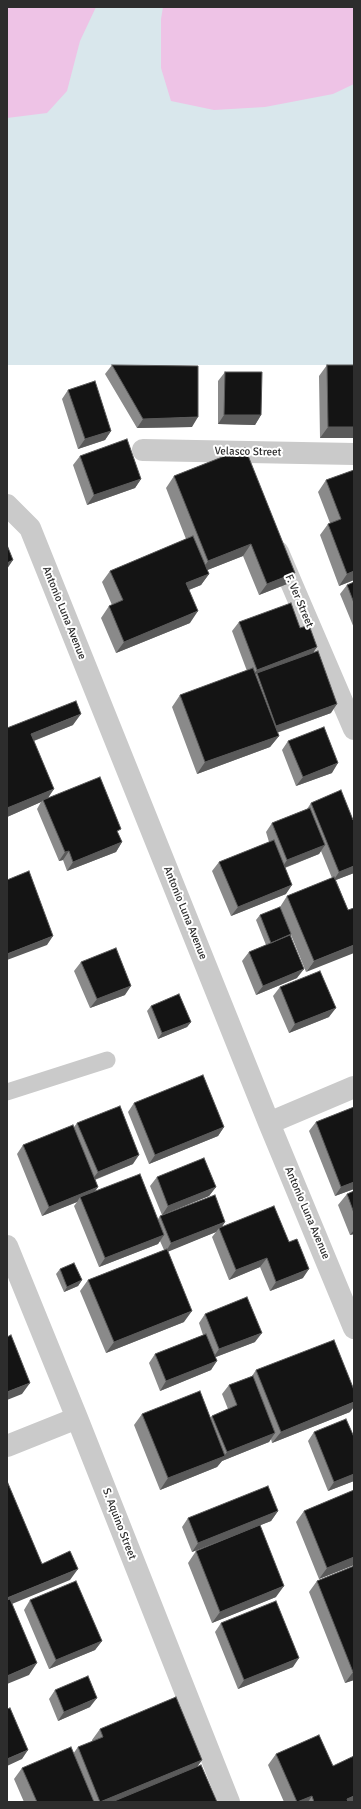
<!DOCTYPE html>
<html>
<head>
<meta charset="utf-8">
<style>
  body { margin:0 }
  #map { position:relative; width:361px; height:1809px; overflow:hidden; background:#fff; font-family:Signika,sans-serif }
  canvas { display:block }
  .frame { position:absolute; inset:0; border:8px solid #2d2d2d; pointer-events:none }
</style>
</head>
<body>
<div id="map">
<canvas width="361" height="1809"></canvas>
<div class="frame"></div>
</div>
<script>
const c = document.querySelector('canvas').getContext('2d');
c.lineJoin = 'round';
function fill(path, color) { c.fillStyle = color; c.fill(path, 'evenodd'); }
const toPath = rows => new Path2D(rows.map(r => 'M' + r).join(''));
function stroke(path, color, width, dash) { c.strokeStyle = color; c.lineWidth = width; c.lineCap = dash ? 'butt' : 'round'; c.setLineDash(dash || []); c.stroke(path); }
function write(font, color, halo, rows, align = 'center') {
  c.font = font + ' Signika,sans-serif'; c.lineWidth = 4; c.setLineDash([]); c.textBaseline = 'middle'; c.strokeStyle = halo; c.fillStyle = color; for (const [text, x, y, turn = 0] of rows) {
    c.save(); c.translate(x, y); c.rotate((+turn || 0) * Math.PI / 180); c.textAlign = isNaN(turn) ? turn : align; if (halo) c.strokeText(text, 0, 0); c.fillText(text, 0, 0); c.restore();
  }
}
fill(toPath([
  [7,7,354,7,354,365,7,365]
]), '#d9e7ec');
fill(toPath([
  [7,7,96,7,80,41,67,91,47,113,7,118],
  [163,7,354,7,354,84,333,94,265,107,214,110,171,101,161,68,161,19]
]), '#eec3e6');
stroke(toPath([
  [7,1092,107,1060]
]), '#cacaca', 17);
stroke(toPath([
  [143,450,354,454],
  [7,505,30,528,269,1123,354,1328],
  [278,552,354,729],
  [269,1123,354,1087],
  [7,1246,77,1418,229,1802],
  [7,1446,77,1418]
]), '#cacaca', 22);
fill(toPath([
  [112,365,192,427,137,428,105,374],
  [327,365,354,365,354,438,320,438,319,376],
  [225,372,261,415,255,425,218,424,218,381],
  [68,390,111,431,105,440,78,449,62,399],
  [245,448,287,584,259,595,243,556,207,570,209,574,201,585,189,590,190,623,116,653,101,618,109,606,112,605,102,582,110,571,186,539,166,488,174,476],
  [80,456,141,479,135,488,87,505,73,465],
  [354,470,354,580,339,586,320,535,328,524,330,523,318,492,326,480],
  [354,582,354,628,340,594,347,585],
  [239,622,300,628,314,652,331,713,277,733,279,736,270,747,197,774,172,707,180,695,247,671,232,631],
  [73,725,34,741,48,798,118,833,122,842,116,852,67,871,63,860,59,861,37,809,41,802,7,817,7,728],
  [288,741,332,773,296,786,282,750],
  [311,803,354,873,336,880,348,910,354,908,306,972,291,935,297,978,256,995,242,961,249,952,266,945,256,920,260,915,280,907,287,896,332,878,321,851,319,854,285,868,286,894,231,916,212,871,219,862,269,842,266,832,272,823,307,809],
  [81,962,125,995,90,1008,74,971],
  [280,987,329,1017,289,1033,273,996],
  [151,1006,191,1022,187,1027,158,1039,147,1011],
  [134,1103,224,1127,218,1136,149,1164,128,1112],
  [354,1107,354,1189,335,1196,309,1131,316,1122],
  [77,1123,133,1164,95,1180,95,1191,158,1219,160,1216,222,1227,303,1278,270,1291,260,1267,229,1280,212,1237,216,1232,168,1251,184,1322,106,1353,80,1291,88,1280,164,1250,160,1241,158,1244,99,1267,74,1206,77,1202,42,1216,17,1154,23,1145,74,1127],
  [157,1177,216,1187,209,1196,162,1215,150,1186],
  [354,1191,354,1234,350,1235,338,1205,347,1194],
  [60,1269,82,1280,78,1286,64,1292,56,1274],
  [205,1314,255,1342,216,1357,211,1370,160,1391,149,1363,155,1354,203,1335,199,1323],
  [256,1370,350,1412,272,1443,271,1439,269,1442,222,1461,217,1467,160,1490,134,1425,142,1414,210,1418,212,1416,228,1409,222,1394,229,1385,252,1376],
  [314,1432,354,1437,354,1481,328,1491,308,1441],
  [354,1490,354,1565,319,1579,296,1522,304,1511],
  [278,1511,271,1521,192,1552,182,1527,188,1518],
  [196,1551,276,1597,212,1623,188,1563],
  [354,1566,354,1680,345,1683,309,1592,317,1581],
  [30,1600,102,1641,95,1650,49,1669,24,1610],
  [221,1623,293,1667,238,1689,215,1632],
  [55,1690,90,1707,58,1721,49,1699],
  [100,1729,202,1760,197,1767,217,1802,24,1802,14,1779,22,1768,73,1754,78,1747,92,1742,92,1740],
  [276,1754,333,1766,354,1802,284,1802,268,1765]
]), '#8a8a8a');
fill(toPath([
  [224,415,261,415,255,425,218,424],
  [198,417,192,427,137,428,143,419],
  [328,427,354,427,354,438,320,438],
  [111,431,105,440,78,449,85,439],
  [141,479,135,488,87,505,94,495],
  [251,544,243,556,200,573,208,561],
  [13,560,7,569,7,563],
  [354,571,354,580,339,586,347,574],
  [295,573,287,584,259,595,267,584],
  [209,574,201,585,178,594,186,583],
  [198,611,190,623,116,653,124,642],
  [317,647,311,656,257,673,254,678,250,679,257,670],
  [337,704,331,713,270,735,276,726],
  [81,714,73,725,23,745,31,734],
  [279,736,270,747,197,774,205,762],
  [338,763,332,773,296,786,303,777],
  [54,789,46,801,43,800,41,802,7,817,7,808],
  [122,842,116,852,67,871,73,862],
  [325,845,319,854,281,869,287,860],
  [69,851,63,860,59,861,65,852],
  [354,866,354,873,333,881,339,872],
  [292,885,286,894,231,916,238,907],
  [53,936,47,945,7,960,7,954],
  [354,945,354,953,306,972,314,961],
  [304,969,297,978,256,995,263,986],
  [131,986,125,995,90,1008,97,999],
  [336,1008,329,1017,289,1033,295,1024],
  [191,1022,187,1027,158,1039,162,1033],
  [224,1127,218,1136,149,1164,155,1155],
  [139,1155,133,1164,91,1181,98,1172],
  [354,1182,354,1189,335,1196,341,1187],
  [98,1187,92,1196,80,1197,77,1202,42,1216,49,1207],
  [216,1187,209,1196,162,1215,168,1206],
  [225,1222,220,1230,219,1228,216,1232,165,1253,171,1243],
  [354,1230,354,1234,350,1235],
  [164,1235,158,1244,99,1267,105,1258],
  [267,1258,260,1267,229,1280,236,1270],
  [309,1269,303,1278,270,1291,276,1282],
  [82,1280,78,1286,64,1292,67,1287],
  [192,1311,184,1322,106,1353,114,1342],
  [262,1333,255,1342,213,1358,219,1349],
  [217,1361,211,1370,160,1391,166,1381],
  [30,1383,22,1394,7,1400,7,1392],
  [354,1402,354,1407,350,1412,272,1443,281,1432],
  [275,1433,269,1442,222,1461,217,1467,160,1490,168,1478,224,1456,227,1452],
  [354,1474,354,1481,328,1491,334,1482],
  [278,1511,271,1521,192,1552,198,1543],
  [354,1557,354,1565,319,1579,327,1568],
  [78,1569,70,1580,7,1606,7,1598],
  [284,1586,276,1597,212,1623,220,1612],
  [102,1641,95,1650,49,1669,56,1660],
  [299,1658,293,1667,238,1689,244,1680],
  [37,1663,29,1675,7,1684,7,1676],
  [354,1671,354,1680,345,1683,353,1672],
  [97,1698,90,1707,58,1721,64,1712],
  [28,1750,22,1759,7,1766,7,1759],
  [202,1760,194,1771,120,1802,100,1802],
  [312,1796,308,1802,298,1802],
  [354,1796,354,1802,345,1802,347,1799]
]), '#5a5a5a');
const building = toPath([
  [112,365,198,366,198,417,143,419,112,365],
  [327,365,354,365,354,427,328,427,327,365],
  [225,372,262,372,261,415,224,415,225,372],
  [95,381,111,431,85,439,68,390,95,381],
  [127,439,141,479,94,495,80,456,127,439],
  [245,448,295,573,267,584,251,544,208,561,174,476,245,448],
  [354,470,354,571,347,574,328,524,341,519,326,480,354,470],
  [193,536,209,574,186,583,198,611,124,642,109,606,123,600,110,571,193,536],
  [7,545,13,560,7,563,7,545],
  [354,582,354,603,347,585,354,582],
  [291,603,300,628,309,625,317,647,257,670,239,622,291,603],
  [318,651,337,704,276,726,257,673,318,651],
  [253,668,279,736,205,762,180,695,253,668],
  [76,701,81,714,31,734,54,789,7,808,7,728,76,701],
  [324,727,338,763,303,777,288,741,324,727],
  [100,777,121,829,117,831,122,842,73,862,69,851,65,852,43,800,100,777],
  [341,790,353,820,354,820,354,866,339,872,311,803,341,790],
  [310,808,325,845,287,860,272,823,310,808],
  [274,840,292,885,238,907,219,862,274,840],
  [29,871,53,936,7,954,7,880,29,871],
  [334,877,348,910,354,908,354,945,314,961,287,896,334,877],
  [280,907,291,934,271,943,260,915,280,907],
  [290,935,304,969,263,986,249,952,290,935],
  [116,948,131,986,97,999,81,962,116,948],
  [320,971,336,1008,295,1024,280,987,320,971],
  [179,994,191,1022,162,1033,151,1006,179,994],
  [203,1075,224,1127,155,1155,134,1103,203,1075],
  [120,1106,139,1155,98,1172,77,1123,120,1106],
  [354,1107,354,1182,341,1187,316,1122,354,1107],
  [73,1125,98,1187,49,1207,23,1145,73,1125],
  [204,1158,216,1187,168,1206,157,1177,204,1158],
  [140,1174,164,1235,105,1258,80,1197,140,1174],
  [354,1191,354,1213,347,1194,354,1191],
  [215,1195,225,1222,171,1243,160,1216,215,1195],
  [274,1206,289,1242,297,1239,309,1269,276,1282,267,1258,236,1270,219,1228,274,1206],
  [167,1249,192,1311,114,1342,88,1280,167,1249],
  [74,1263,82,1280,67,1287,60,1269,74,1263],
  [247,1297,262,1333,219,1349,205,1314,247,1297],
  [206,1334,217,1361,166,1381,155,1354,206,1334],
  [11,1335,30,1383,7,1392,7,1337,11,1335],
  [334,1340,354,1390,354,1402,281,1432,256,1370,334,1340],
  [253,1376,275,1433,227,1452,212,1416,237,1405,229,1385,253,1376],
  [200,1391,225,1456,168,1478,142,1414,200,1391],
  [346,1419,354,1437,354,1474,334,1482,314,1432,346,1419],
  [7,1481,42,1564,70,1551,78,1569,7,1598,7,1481],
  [268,1486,278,1511,198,1543,188,1518,268,1486],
  [354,1490,354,1557,327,1568,304,1511,354,1490],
  [260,1525,284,1586,220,1612,196,1551,260,1525],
  [354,1566,354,1671,353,1672,317,1581,354,1566],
  [76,1581,102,1641,56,1660,30,1600,76,1581],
  [10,1599,37,1663,7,1676,7,1600,10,1599],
  [276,1601,299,1658,244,1680,221,1623,276,1601],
  [88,1676,97,1698,64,1712,55,1690,88,1676],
  [176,1697,202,1760,100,1802,78,1747,103,1737,100,1729,176,1697],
  [10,1708,28,1750,7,1759,7,1709,10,1708],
  [319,1735,333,1766,354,1756,354,1796,347,1799,348,1802,314,1802,312,1796,297,1802,276,1754,319,1735],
  [71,1747,94,1802,37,1802,22,1768,71,1747],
  [201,1765,217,1802,112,1802,201,1765]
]);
fill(building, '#141414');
stroke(building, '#5a5a5a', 1);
write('11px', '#2d2d2d', '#fff', [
  ["Velasco Street",248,452,1],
  ["F. Ver Street",299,601,67],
  ["Antonio Luna Avenue",64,613,68],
  ["Antonio Luna Avenue",185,913,68],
  ["Antonio Luna Avenue",307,1213,67],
  ["S. Aquino Street",119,1524,69]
]);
</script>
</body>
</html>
